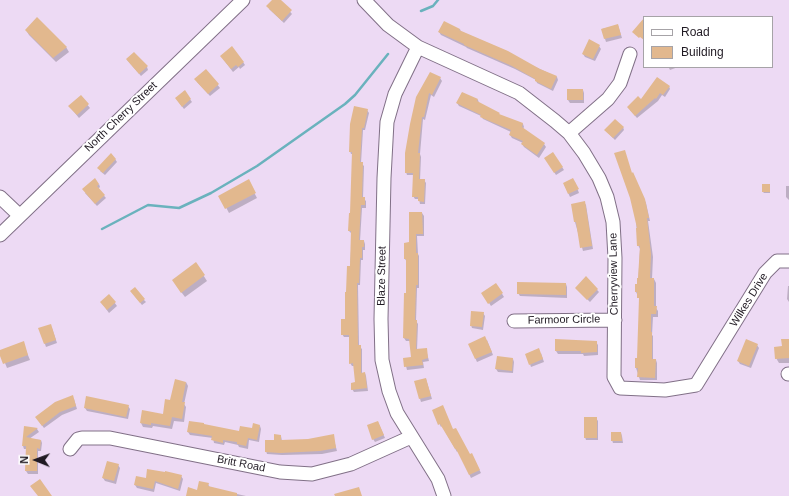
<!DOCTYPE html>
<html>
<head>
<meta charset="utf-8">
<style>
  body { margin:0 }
  #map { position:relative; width:789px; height:496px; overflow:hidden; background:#eddaf4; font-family:Arial,sans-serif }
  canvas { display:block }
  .legend { position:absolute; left:643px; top:16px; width:130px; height:52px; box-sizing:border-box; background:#fff; border:1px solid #a6a3a7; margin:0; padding:5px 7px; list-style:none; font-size:12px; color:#201a23 }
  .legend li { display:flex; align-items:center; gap:8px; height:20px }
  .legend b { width:20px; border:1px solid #a6a3a7 }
  .north { position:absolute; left:16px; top:440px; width:40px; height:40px; -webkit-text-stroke:3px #fff; paint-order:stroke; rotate:271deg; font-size:11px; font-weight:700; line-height:16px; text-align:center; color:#201a23 }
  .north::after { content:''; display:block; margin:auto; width:14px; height:18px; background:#201a23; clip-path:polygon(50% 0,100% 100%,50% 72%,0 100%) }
</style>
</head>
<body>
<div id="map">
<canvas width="789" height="496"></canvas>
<ul class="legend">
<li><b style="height:5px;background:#fff"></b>Road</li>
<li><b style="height:11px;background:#e2b88e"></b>Building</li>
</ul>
<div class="north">N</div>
</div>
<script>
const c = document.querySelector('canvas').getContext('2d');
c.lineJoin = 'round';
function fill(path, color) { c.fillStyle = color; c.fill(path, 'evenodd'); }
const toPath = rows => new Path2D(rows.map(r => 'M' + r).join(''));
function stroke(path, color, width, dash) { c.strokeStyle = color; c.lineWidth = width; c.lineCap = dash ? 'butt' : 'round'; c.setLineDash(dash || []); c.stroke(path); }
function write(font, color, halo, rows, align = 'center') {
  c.font = font + ' Arial,sans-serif'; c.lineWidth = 4; c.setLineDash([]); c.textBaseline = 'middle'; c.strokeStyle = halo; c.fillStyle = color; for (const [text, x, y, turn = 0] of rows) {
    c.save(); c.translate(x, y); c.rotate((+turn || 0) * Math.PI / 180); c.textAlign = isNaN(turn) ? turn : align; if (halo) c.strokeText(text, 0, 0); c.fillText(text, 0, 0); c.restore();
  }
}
fill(toPath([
  [273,0,280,0,292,14,284,23,269,9],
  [618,25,622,38,606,42,602,29],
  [460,29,461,32,557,77,558,80,553,91,537,83,536,80,515,69,467,48,466,47,441,35,439,32],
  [26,30,66,47,69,52,56,62,29,35],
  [599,46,601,49,595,61,585,57,583,54],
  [223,59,243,62,245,65,240,69,239,67,233,72],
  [127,60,147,67,148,70,141,76],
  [678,67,670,70,669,68,673,67],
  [206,70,220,88,210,96,197,82],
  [440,78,442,81,434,97,431,95,425,120,423,119,420,154,421,157,420,180,424,180,426,183,425,204,420,204,419,199,415,199,413,196,414,175,407,175,406,172,417,97],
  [669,86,670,89,665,97,662,95,658,101,637,118,630,110,641,101],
  [583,90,584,93,584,103,570,103,568,100],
  [184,91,192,102,184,109,178,101],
  [462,93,478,100,479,103,499,114,500,116,523,124,524,127,523,129,544,144,546,147,539,158,524,147,522,144,523,143,512,138,510,135,511,132,483,119,481,116,459,106,457,103],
  [81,97,90,108,79,118,70,107],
  [367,110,369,113,365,130,363,130,361,163,364,166,363,198,366,201,366,208,362,208,360,241,364,241,365,244,365,250,363,250,363,260,361,260,360,285,358,285,359,346,362,349,362,373,365,373,366,376,368,391,354,392,352,389,356,383,354,366,352,366,350,363,350,337,344,337,342,334,346,320,347,293,350,267,352,234,349,231,351,214,353,154,351,154,350,151],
  [623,127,624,130,615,140,605,130],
  [553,153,564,170,556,175,545,158],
  [115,159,117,162,105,175,100,171],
  [632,174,646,203,650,221,648,221,653,257,652,279,654,279,656,283,656,308,658,311,658,317,653,317,652,335,653,336,653,360,656,360,657,363,657,380,640,380,636,368,636,359,638,359,640,300,636,292,638,285,640,249,638,245],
  [248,181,257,198,229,213,220,196],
  [575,182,579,193,570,197,564,184],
  [99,184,100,187,98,189,106,198,97,206,85,193],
  [770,185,770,193,764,193,763,192],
  [786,186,789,186,789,200,786,197],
  [584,202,586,205,593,249,583,251,575,222],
  [422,213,424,216,424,236,417,236,418,254,419,256,419,288,417,288,416,321,418,324,417,350,426,349,429,361,423,362,424,368,407,370,404,358,412,358,410,341,406,341,404,338,407,294,407,262,405,259,405,244,410,243],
  [196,264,207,281,185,297,176,285],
  [586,278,599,292,590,302,576,288],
  [496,284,504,297,491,306,483,294],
  [566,284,567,287,567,298,520,296,518,293],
  [788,286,789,286,789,302,787,299],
  [133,294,144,300,146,302,142,305],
  [109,295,117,306,109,313,101,302],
  [483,313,485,316,483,330,472,328,471,325],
  [52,328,57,343,46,347,40,329],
  [487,340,493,355,477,362,469,344],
  [556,340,596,342,598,345,598,355,584,356,583,354,558,354,556,351],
  [789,340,789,363,779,363,776,358,783,347],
  [23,343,30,360,7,368,0,351],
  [757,345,759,348,751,368,740,364,738,361],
  [541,353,544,362,531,367,530,364],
  [513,359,514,362,513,373,498,372,496,369],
  [426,379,432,399,421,402,415,382],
  [186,382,188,386,184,404,186,407,184,422,174,421,172,429,153,426,152,428,143,427,141,423,164,415],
  [74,399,77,409,62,415,44,428,38,420],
  [128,406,130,409,128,419,87,411,85,408],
  [433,411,453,430,470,455,473,457,481,473,471,478,458,451,457,452,442,426,441,427],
  [596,418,598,421,598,440,586,440,585,437],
  [378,422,385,438,375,442,373,439],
  [205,426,240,432,253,429,260,426,261,429,259,442,249,440,248,449,239,447,238,445,225,442,224,445,214,443,213,438,190,435,188,432],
  [25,428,37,429,39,432,29,439,41,440,42,443,41,451,38,451,38,474,28,474,26,471,27,449,24,449,23,446],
  [621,433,622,436,623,443,613,443,612,440],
  [281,436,282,441,308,440,333,436,337,451,322,454,282,455,267,454,266,451],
  [118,465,120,468,116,484,105,481,103,478],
  [181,476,183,479,180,491,156,483,154,492,137,488,135,485,146,479],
  [208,484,210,488,246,496,187,496,198,491]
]), '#0003');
stroke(toPath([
  [421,11,433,6,438,0],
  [102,229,148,205,179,208,211,193,257,166,345,104,355,95,388,54]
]), '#6ab2bd', 2.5);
fill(toPath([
  [272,0,281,0,292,10,282,21,266,6],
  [37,17,67,47,53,58,25,30],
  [644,18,644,40,640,37,639,38,632,32],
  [444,21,460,29,459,30,508,51,540,69,557,76,551,89,535,81,535,79,512,66,464,45,464,44,438,32],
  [618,24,621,35,604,39,601,29],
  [589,39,600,45,593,59,582,54],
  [232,46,244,62,238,67,236,65,231,69,220,56],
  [134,52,148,66,139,74,126,59],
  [206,69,219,84,208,94,194,79],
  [430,72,441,77,432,95,429,93,424,117,422,117,418,153,420,153,419,179,425,179,424,202,418,201,418,197,412,197,413,173,405,173,405,153,410,124,416,97],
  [657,77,670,86,663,95,660,93,656,99,655,98,635,116,627,107,638,96,641,99],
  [567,89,583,89,583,100,567,100],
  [185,90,191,99,182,107,175,98],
  [462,92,478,99,477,101,500,113,499,114,523,123,522,127,545,143,537,155,521,144,523,141,509,135,511,130,480,117,481,115,456,103],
  [81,95,89,104,77,115,68,106],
  [354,106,368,109,364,128,362,128,360,162,363,162,362,197,365,197,365,205,361,205,359,240,364,240,364,247,362,247,362,258,360,258,359,283,357,283,358,345,361,345,361,373,365,372,367,388,351,390,351,383,355,382,353,363,349,364,349,335,341,335,341,319,345,319,345,292,346,292,347,266,350,266,351,231,348,231,349,213,350,213,352,152,349,152,350,124],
  [615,119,624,127,613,138,604,130],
  [625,150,632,173,633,172,645,199,649,218,647,218,651,254,650,278,654,278,654,306,657,306,656,314,651,314,651,332,652,332,652,359,656,359,655,378,637,377,638,368,635,368,635,358,637,358,639,298,637,298,637,292,635,292,635,284,637,284,637,278,638,278,640,246,637,246,636,228,637,228,630,198,614,153],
  [553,152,563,167,554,173,544,158],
  [111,153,116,159,103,173,97,168],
  [95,178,99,184,97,186,105,195,95,204,82,189],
  [573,178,579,189,568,194,563,183],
  [249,179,256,193,225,209,218,196],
  [762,184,770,184,770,192,762,192],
  [585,201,592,246,580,248,576,222,574,222,571,204],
  [409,212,422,212,423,234,416,234,416,253,418,253,418,285,416,285,415,320,417,320,416,349,427,348,428,358,422,360,423,365,404,367,403,358,411,357,409,339,403,338,404,293,406,293,406,259,404,259,404,243,409,242],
  [196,262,205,275,181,293,172,280],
  [586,276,598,289,587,300,575,288],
  [517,282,566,283,566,295,517,294],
  [496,283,503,293,488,304,481,293],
  [135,287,145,299,140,303,130,291],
  [109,294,116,302,107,310,100,302],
  [471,311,484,312,482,327,470,326],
  [51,324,56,340,44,344,38,328],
  [485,336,492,352,475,359,468,344],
  [555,339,597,341,597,352,581,353,581,351,555,351],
  [746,339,758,344,749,366,737,361],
  [781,339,789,339,789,358,775,359,774,347,782,346],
  [24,341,28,355,3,364,0,356,0,350],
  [539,348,543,359,529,365,525,354],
  [497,356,513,358,512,371,495,369],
  [426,378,431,396,419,399,414,381],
  [175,379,186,382,182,402,185,402,182,419,172,417,170,426,151,423,151,425,140,423,142,410,163,414,165,399,170,400],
  [73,395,76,406,60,412,42,426,35,417,55,402],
  [86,396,129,405,126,417,84,408],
  [443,405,453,429,456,428,470,454,472,453,480,470,469,475,456,449,455,449,440,424,438,425,432,410],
  [584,417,597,417,597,438,584,438],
  [189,421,204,423,204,424,239,431,240,426,252,428,253,423,260,425,257,440,248,438,246,446,237,444,237,442,223,440,223,443,211,440,212,436,187,432],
  [378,421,384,435,372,440,367,425],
  [24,426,38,428,26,437,41,440,40,449,37,448,37,471,25,471,26,446,22,446],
  [611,432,621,432,622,441,611,441],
  [274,434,281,435,281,440,308,439,334,434,336,448,320,451,280,453,265,452,265,440,274,440],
  [107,461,119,464,114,481,102,478],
  [147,469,165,472,165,471,182,475,178,489,155,481,153,489,134,485,136,476,146,478],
  [40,479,52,496,38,496,30,486],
  [199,481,209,483,208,486,237,493,237,496,186,496,188,487,197,490],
  [359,487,362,496,335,496,334,494]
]), '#e2b88e');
const minor = toPath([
  [364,0,388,25,418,47,519,93,555,121,569,133,584,153,599,178,607,197,613,222,615,258,614,377,620,388,665,390,696,385,765,273,777,261,789,261],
  [418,47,395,94,387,122,384,178,381,319,382,360,389,391,397,413,438,479,444,496],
  [569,133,608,99,620,83,630,54],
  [0,197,19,215],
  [0,235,243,0],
  [514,321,615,320],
  [788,374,789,374],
  [70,449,78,439,82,438,110,438,280,472,312,474,351,464,411,437]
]);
stroke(minor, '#817087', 15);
stroke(minor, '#fff', 13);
write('11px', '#201a23', '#fff', [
  ["North Cherry Street",121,117,-44],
  ["Cherryview Lane",614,274,-91],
  ["Blaze Street",382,276,-89],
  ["Wilkes Drive",749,300,-58],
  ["Farmoor Circle",564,320,-1],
  ["Britt Road",241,464,11]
]);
</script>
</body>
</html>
